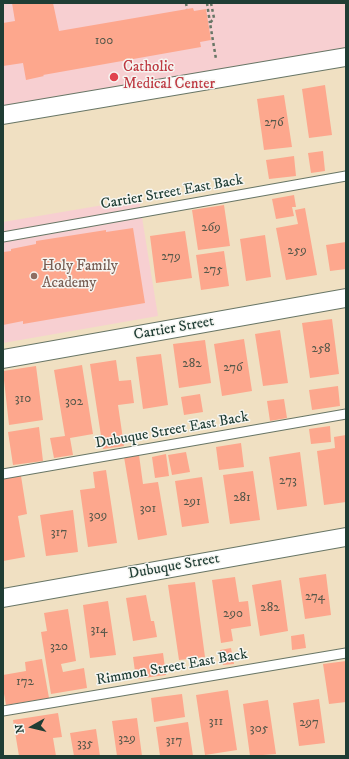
<!DOCTYPE html>
<html>
<head>
<meta charset="utf-8">
<style>
  body { margin:0 }
  #map { position:relative; width:349px; height:759px; overflow:hidden; background:#f0e0c2; font-family:"IM FELL DW Pica",serif }
  canvas { display:block }
  .frame { position:absolute; inset:0; border:4px solid #1f3d34; pointer-events:none }
  .north { position:absolute; left:12px; top:707px; width:40px; height:40px; -webkit-text-stroke:3px #f6f6f2; paint-order:stroke; rotate:262deg; font-size:11px; font-weight:700; line-height:16px; text-align:center; color:#1f3d34 }
  .north::after { content:''; display:block; margin:auto; width:14px; height:18px; background:#1f3d34; clip-path:polygon(50% 0,100% 100%,50% 72%,0 100%) }
</style>
</head>
<body>
<div id="map">
<canvas width="349" height="759"></canvas>
<div class="frame"></div>
<div class="north">N</div>
</div>
<script>
const c = document.querySelector('canvas').getContext('2d');
c.lineJoin = 'round';
function fill(path, color) { c.fillStyle = color; c.fill(path, 'evenodd'); }
const toPath = rows => new Path2D(rows.map(r => 'M' + r).join(''));
function stroke(path, color, width, dash) { c.strokeStyle = color; c.lineWidth = width; c.lineCap = dash ? 'butt' : 'round'; c.setLineDash(dash || []); c.stroke(path); }
function write(font, color, halo, rows, align = 'center') {
  c.font = font + ' "IM FELL DW Pica",serif'; c.lineWidth = 3; c.setLineDash([]); c.textBaseline = 'middle'; c.strokeStyle = halo; c.fillStyle = color; for (const [text, x, y, turn = 0] of rows) {
    c.save(); c.translate(x, y); c.rotate((+turn || 0) * Math.PI / 180); c.textAlign = isNaN(turn) ? turn : align; if (halo) c.strokeText(text, 0, 0); c.fillText(text, 0, 0); c.restore();
  }
}
fill(toPath([
  [3,3,346,3,346,57,3,115],
  [139,199,158,316,3,343,3,222]
]), '#f7cfd1');
fill(toPath([
  [12,3,53,3,59,31,193,8,194,11,206,9,211,40,200,42,201,47,43,75,44,76,26,80,23,63,3,66,3,23,15,21],
  [325,85,332,135,309,138,302,89],
  [284,95,292,147,264,150,257,99],
  [323,151,325,171,311,173,308,153],
  [294,156,296,176,269,179,266,160],
  [294,195,296,207,292,207,294,216,276,219,272,199],
  [224,205,230,246,198,250,192,210],
  [305,208,317,275,286,280,276,228,298,224,295,210],
  [133,228,145,303,23,324,23,321,3,325,3,252,11,251,11,249,36,244,36,241,106,230,106,232],
  [185,231,192,278,156,283,150,236],
  [265,235,271,277,246,281,240,239],
  [346,242,346,269,330,271,326,245],
  [224,251,229,286,201,290,196,255],
  [332,319,339,374,310,378,302,323],
  [280,330,288,383,263,386,255,334],
  [244,339,252,391,222,396,214,344],
  [205,340,211,383,179,388,173,344],
  [161,354,168,405,143,409,136,357],
  [116,360,119,381,131,380,134,403,118,405,124,446,103,449,90,364],
  [82,365,93,434,70,438,73,455,54,458,50,438,65,436,54,370],
  [36,366,43,420,9,425,3,371],
  [338,386,340,406,312,410,309,390],
  [200,394,203,412,184,415,181,397],
  [284,399,287,418,270,421,267,401],
  [330,426,331,442,311,444,309,429],
  [39,427,43,461,13,465,8,432],
  [346,435,346,502,324,505,317,451,335,448,334,437],
  [241,443,244,467,219,470,216,447],
  [186,452,190,472,172,475,168,455],
  [300,452,307,506,277,510,269,457],
  [166,454,169,476,155,478,152,457],
  [139,455,143,484,158,482,167,535,138,540,124,457],
  [106,470,117,543,88,547,80,490,95,488,93,472],
  [253,471,260,520,230,524,223,475],
  [21,476,27,514,18,516,25,557,3,561,3,478],
  [202,477,209,523,182,527,175,481],
  [73,510,78,552,46,556,40,515],
  [326,574,331,615,305,619,299,578],
  [235,577,239,602,248,601,251,626,231,629,233,641,221,643,212,580],
  [281,580,288,631,260,636,252,585],
  [195,582,205,657,179,660,168,585],
  [146,595,151,621,154,621,157,637,133,641,126,598],
  [108,601,116,655,90,658,83,605],
  [68,609,76,661,61,664,63,672,84,668,87,688,51,694,41,632,47,631,44,613],
  [304,634,306,648,292,650,291,636],
  [231,648,234,664,223,665,220,650],
  [163,653,166,675,136,679,133,657],
  [42,659,49,698,6,705,3,688,3,675,26,671,25,662],
  [346,661,346,702,329,704,323,664],
  [228,690,237,750,205,755,196,695],
  [182,694,185,717,154,722,151,698],
  [319,699,325,743,299,746,293,703],
  [268,700,276,754,250,756,243,704],
  [58,713,62,737,53,738,56,756,19,756,13,720],
  [137,718,142,756,117,756,112,721],
  [188,722,193,756,160,756,156,727],
  [96,729,100,756,74,756,70,733]
]), '#fda78d');
const service = toPath([
  [3,237,346,176],
  [3,474,346,414],
  [3,711,346,653]
]);
const minor = toPath([
  [3,115,346,57],
  [3,359,346,298],
  [3,598,346,537]
]);
stroke(service, '#687666', 11);
stroke(minor, '#687666', 20);
stroke(toPath([
  [186,3,187,9],
  [207,3,210,23],
  [211,3,214,18,210,23,216,59]
]), '#687666', 2.5, [3, 3]);
stroke(service, '#fff', 9);
stroke(minor, '#fff', 18);
for (const [x, y, r, color] of [
  [114,77,5,"#e0444e"],
  [34,276,4,"#8d6e63"]
]) { const dot = new Path2D(); dot.arc(x, y, r, 0, 2 * Math.PI); c.fillStyle = color; c.fill(dot); stroke(dot, '#f6f6f2', 1.5); }
write('13px', '#56584a', null, [
  ["100",104,41],
  ["276",274,123],
  ["269",211,228],
  ["259",297,251],
  ["279",171,257],
  ["275",213,270],
  ["258",321,349],
  ["282",192,364],
  ["276",233,368],
  ["310",23,399],
  ["302",74,402],
  ["273",288,481],
  ["281",242,498],
  ["291",192,502],
  ["301",148,509],
  ["309",98,516],
  ["317",59,533],
  ["274",315,597],
  ["282",270,608],
  ["290",233,614],
  ["314",99,630],
  ["320",59,647],
  ["172",25,682],
  ["311",216,722],
  ["297",309,723],
  ["305",259,729],
  ["329",127,739],
  ["317",174,741],
  ["335",85,744]
]);
write('15px', '#be3a42', '#f6f6f2', [
  ["Catholic",123,68],
  ["Medical Center",123,85]
], 'left');
write('15px', '#1f3d34', '#f6f6f2', [
  ["Cartier Street East Back",172,193,-10],
  ["Cartier Street",174,329,-10],
  ["Dubuque Street East Back",172,431,-10],
  ["Dubuque Street",174,567,-10],
  ["Rimmon Street East Back",172,668,-10]
]);
write('15px', '#785e54', '#f6f6f2', [
  ["Holy Family",42,267],
  ["Academy",42,284]
], 'left');
</script>
</body>
</html>
